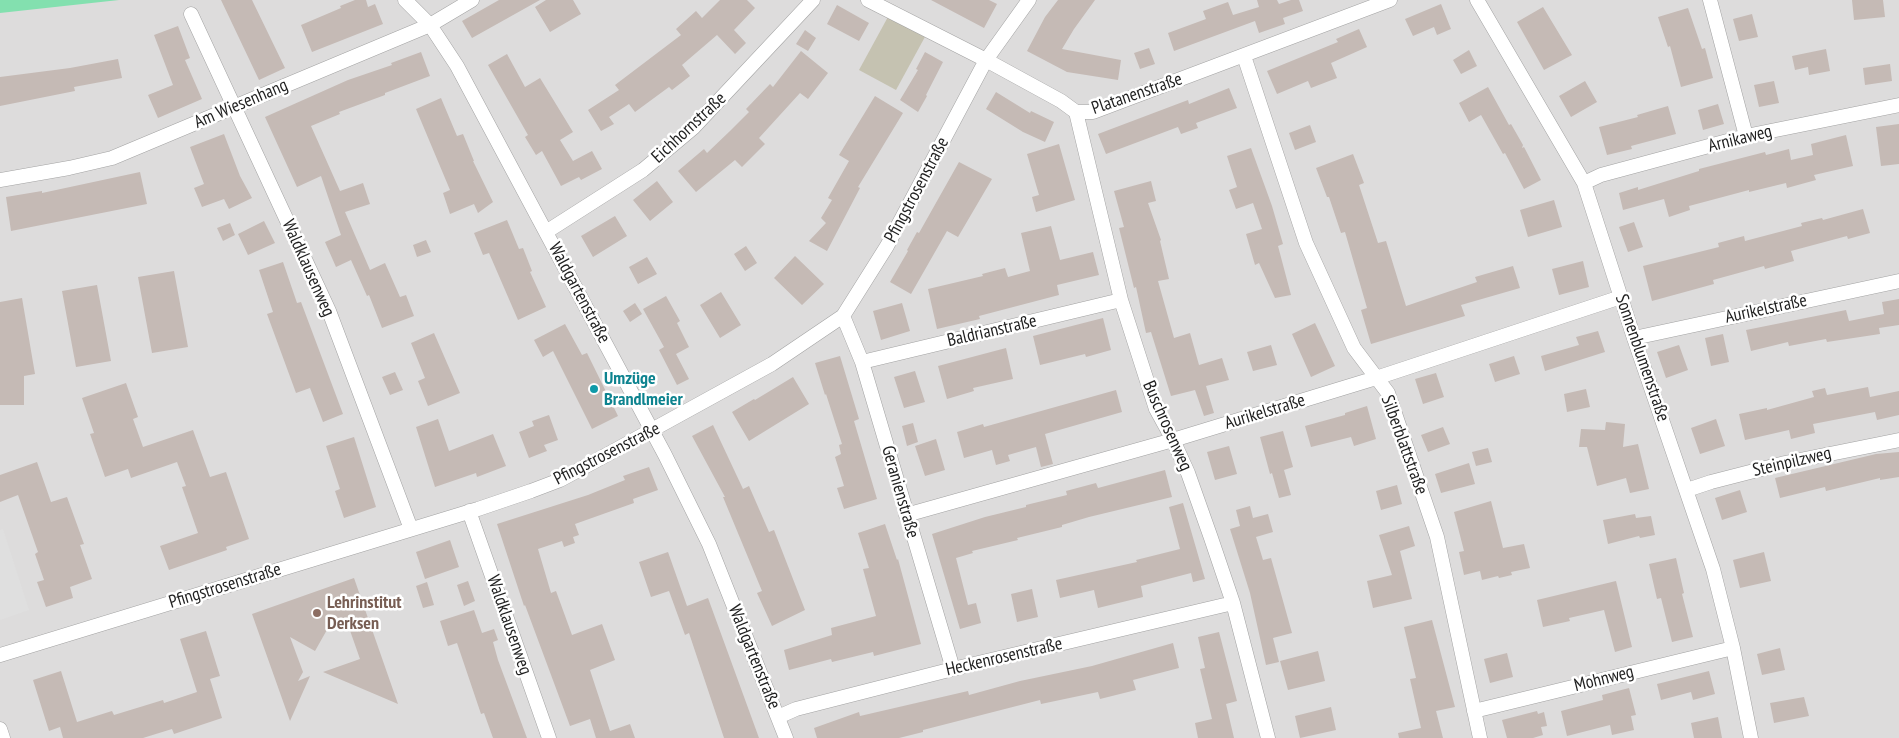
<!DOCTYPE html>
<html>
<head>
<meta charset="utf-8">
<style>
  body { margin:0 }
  canvas { display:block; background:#f0ebe5 }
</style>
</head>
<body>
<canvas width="1899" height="738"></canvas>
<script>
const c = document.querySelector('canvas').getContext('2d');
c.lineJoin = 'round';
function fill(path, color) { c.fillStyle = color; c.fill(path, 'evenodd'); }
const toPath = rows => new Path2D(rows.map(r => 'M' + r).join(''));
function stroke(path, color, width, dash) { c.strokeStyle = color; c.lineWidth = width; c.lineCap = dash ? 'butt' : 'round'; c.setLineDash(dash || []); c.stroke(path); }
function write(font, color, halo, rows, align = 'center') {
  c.font = font + ' "PT Sans Narrow",sans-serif'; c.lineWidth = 5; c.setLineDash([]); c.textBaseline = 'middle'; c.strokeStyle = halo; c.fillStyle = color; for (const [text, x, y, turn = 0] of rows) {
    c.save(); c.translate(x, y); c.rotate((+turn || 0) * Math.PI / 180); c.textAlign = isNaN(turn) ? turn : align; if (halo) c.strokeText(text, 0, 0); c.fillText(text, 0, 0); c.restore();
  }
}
fill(toPath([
  [0,0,1899,0,1899,738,0,738]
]), '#dddcdc');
fill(toPath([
  [889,15,926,35,896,90,859,70]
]), '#c5c2b1');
fill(toPath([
  [0,0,119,0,0,13]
]), '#83e0af');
fill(toPath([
  [3,529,29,610,0,620,0,530]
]), '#dfdfdf');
fill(toPath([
  [221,0,252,0,285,68,259,80],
  [355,0,366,0,368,7,375,4,383,24,312,52,301,25,341,8,340,6],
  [499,0,540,0,472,38,462,21],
  [546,0,573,0,581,14,550,32,535,7],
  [720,0,747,0,755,8,734,30,746,43,735,54,717,35,682,65,690,76,672,90,669,87,635,112,629,104,609,117,614,124,601,131,588,110,619,90,615,85,681,35,676,29,696,11,702,18],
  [931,0,989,0,997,4,984,28],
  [1058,0,1095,0,1074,29,1062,49,1121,60,1118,80,1067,72,1027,51,1045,17],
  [1257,0,1277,0,1279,4,1291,0,1299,0,1303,11,1283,18,1285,24,1259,33,1255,21,1174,51,1168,33,1206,19,1203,11,1228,2,1233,15,1259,7],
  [1852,0,1883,0,1885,17,1854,20],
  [1441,4,1451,29,1437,35,1434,27,1413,36,1405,19],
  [837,5,869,23,859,41,827,24],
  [1543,7,1572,55,1544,70,1517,22],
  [1688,8,1702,49,1705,48,1713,78,1681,87,1670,46,1668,47,1658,17],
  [1752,14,1758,37,1739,41,1733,19],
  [178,26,190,58,185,60,202,99,158,118,148,95,173,85,154,35],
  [1359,29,1367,47,1331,63,1337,78,1311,88,1308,81,1277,94,1267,71,1338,42,1336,39],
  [805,30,816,38,808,51,796,44],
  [1149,48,1155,64,1140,69,1134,53],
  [1826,49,1830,71,1809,75,1808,67,1795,70,1792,56],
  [1469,50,1477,66,1461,74,1453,60],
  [801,51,828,73,808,99,800,93,759,138,765,144,742,167,735,160,696,192,678,171,704,149,707,153,730,131,749,112,746,109,770,84,773,87],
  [421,52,430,76,385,93,385,95,339,112,340,114,311,126,340,191,363,183,370,204,345,212,370,270,385,263,400,297,406,295,414,316,382,328,369,295,367,296,351,260,336,267,325,242,341,235,321,176,297,187,265,117,348,80,392,65,391,63],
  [925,52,943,62,926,95,927,96,918,112,900,100,918,70,916,69],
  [507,54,525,87,540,78,573,132,560,140,573,161,592,151,602,169,581,180,579,177,561,186,542,151,536,155,525,137,528,135,488,65],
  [118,59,122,78,74,87,75,91,0,106,0,77,70,68],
  [1890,64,1892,81,1865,85,1863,68],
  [1585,81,1597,102,1571,117,1559,96],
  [1774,81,1779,103,1759,107,1754,85],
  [1488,87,1509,125,1511,124,1523,145,1522,148,1524,147,1541,180,1524,189,1505,153,1503,154,1481,115,1469,122,1459,103],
  [1229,88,1237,108,1196,123,1198,128,1181,134,1178,127,1106,154,1098,134,1188,100,1189,104],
  [996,92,1030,113,1031,111,1054,122,1045,142,1023,132,986,109],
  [875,96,903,113,858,187,860,188,827,251,809,241,826,223,821,218,832,200,828,198,849,161,839,155],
  [441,98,457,136,463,134,474,161,473,161,493,202,478,213,474,204,450,214,443,193,450,190,416,109],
  [1718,104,1724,124,1703,130,1698,110],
  [1668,106,1676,134,1631,146,1632,149,1607,155,1599,127,1638,117,1637,115],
  [1899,124,1899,164,1881,166,1876,127],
  [1310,125,1316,142,1295,150,1289,133],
  [224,134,240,176,252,198,229,209,224,199,202,207,194,188,204,184,190,147],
  [1846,135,1853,166,1814,175,1816,180,1787,188,1786,183,1749,192,1749,190,1689,206,1690,210,1669,217,1664,199,1623,210,1619,193,1638,187,1638,190,1699,171,1699,169,1765,152,1766,155,1789,149,1791,160,1813,155,1811,144],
  [1059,144,1075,200,1036,212,1032,197,1039,195,1027,154],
  [1251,148,1272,206,1283,244,1278,246,1291,295,1275,298,1259,263,1255,265,1246,234,1262,229,1253,203,1236,209,1229,190,1237,187,1227,156],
  [1353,154,1364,183,1359,185,1378,243,1386,241,1406,306,1477,282,1475,277,1513,266,1520,288,1461,305,1465,316,1371,344,1361,310,1367,308,1345,232,1341,233,1329,197,1327,197,1316,168],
  [959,162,992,179,958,237,947,231,911,294,890,282,908,251,907,250,917,232,919,233],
  [140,172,147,204,11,231,6,197,42,191,42,193],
  [657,181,673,202,650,221,633,200],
  [1151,181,1156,201,1148,203,1161,240,1160,241,1169,279,1158,281,1174,338,1190,333,1199,365,1222,358,1229,380,1206,386,1214,413,1204,416,1195,390,1171,396,1151,332,1146,333,1136,287,1134,288,1119,228,1124,227,1114,191],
  [1554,200,1562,227,1528,237,1520,210],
  [1863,209,1870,233,1848,239,1847,236,1791,251,1794,261,1765,269,1764,266,1713,280,1714,284,1652,301,1643,266,1719,247,1718,243,1744,236,1745,241,1802,226,1801,223,1822,218,1823,220],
  [615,216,627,236,593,257,581,236],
  [507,220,519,249,523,248,532,271,530,272,546,307,518,320,489,253,483,255,474,233],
  [264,221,275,243,248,255,238,234],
  [1634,222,1643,247,1628,252,1619,227],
  [230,223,235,235,223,241,217,228],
  [1051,226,1060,260,1093,252,1099,275,1057,285,1059,295,979,316,980,319,937,329,928,289,983,276,982,274,1005,268,1008,277,1030,271,1021,233],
  [426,240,431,252,417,257,413,245],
  [746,246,757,263,745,271,734,254],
  [795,256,824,284,802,305,774,278],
  [647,257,657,274,638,284,629,267],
  [1583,261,1589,287,1559,295,1552,269],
  [283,262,297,303,301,302,343,414,323,422,310,388,296,393,267,314,273,312,259,270],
  [174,271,188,347,152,353,138,277],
  [97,285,111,361,76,367,62,291],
  [721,292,741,325,720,338,700,305],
  [666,296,680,321,677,323,689,347,676,354,689,379,677,385,659,350,664,347,643,309],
  [22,298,35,374,24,376,24,405,0,405,0,302],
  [1899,299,1899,325,1879,328,1880,334,1827,342,1826,339,1789,346,1788,342,1751,351,1746,330,1846,310,1849,321,1884,314,1882,302],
  [635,303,642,314,630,322,623,311],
  [902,303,910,331,881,340,873,311],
  [1103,318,1111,350,1086,357,1085,354,1040,365,1033,336],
  [1315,323,1335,366,1311,377,1292,334],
  [565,324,582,355,587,353,618,416,592,429,553,351,543,357,534,340],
  [1598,331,1605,352,1545,371,1541,356,1579,345,1576,337],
  [434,333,460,393,428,406,418,381,425,378,411,343],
  [1723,334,1729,362,1711,366,1705,338],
  [1271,345,1277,365,1253,371,1247,352],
  [1679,345,1688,370,1666,378,1657,352],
  [1006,348,1013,379,973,388,974,391,947,399,938,366],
  [840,356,859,419,854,421,877,499,844,509,837,488,844,486,835,457,841,454,839,445,842,444,826,394,825,395,815,363],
  [1514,356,1520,374,1495,382,1489,364],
  [915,371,925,402,904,408,894,377],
  [395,372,403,390,390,395,382,377],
  [1436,373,1444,397,1423,404,1415,379],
  [793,377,809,404,749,441,732,412,754,399,755,400],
  [126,383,138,417,133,419,143,447,193,430,210,477,226,472,249,539,226,547,227,550,169,570,160,546,198,533,182,487,186,486,177,462,131,478,128,469,105,477,90,434,94,433,82,398],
  [1868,387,1870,397,1899,391,1899,415,1877,420,1875,412,1813,424,1815,433,1791,439,1789,430,1745,440,1739,414,1767,408,1767,410,1814,397,1812,391,1825,388,1827,395],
  [1586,389,1590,407,1567,412,1564,394],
  [1116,390,1122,412,1045,434,1053,464,1041,467,1036,447,1008,455,1010,461,996,465,992,450,964,458,957,432,983,424,984,427],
  [1367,406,1376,439,1354,446,1351,437,1311,447,1305,426,1345,415,1345,413],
  [549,415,558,440,544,445,547,451,529,458,519,432,534,426,532,421],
  [438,419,449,451,493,434,506,466,477,477,476,473,435,487,416,427],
  [1716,419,1725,446,1700,454,1691,428],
  [1606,422,1625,424,1623,447,1638,444,1649,489,1630,493,1626,478,1597,486,1587,447,1579,447,1581,429,1605,430],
  [913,423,918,442,907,446,902,426],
  [713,425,743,489,749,486,769,532,774,530,805,610,772,626,757,593,762,591,723,497,725,497,692,436],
  [1443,427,1450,444,1428,452,1421,435],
  [1283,431,1293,467,1284,470,1291,495,1279,498,1272,473,1270,474,1260,437],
  [354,437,376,507,344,518,335,491,340,489,326,446],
  [936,439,945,470,925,476,915,446],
  [1229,446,1237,474,1215,480,1207,452],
  [1488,448,1492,462,1476,466,1472,452],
  [1899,452,1899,477,1880,480,1880,478,1826,491,1825,487,1780,498,1775,478,1876,454],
  [37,462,51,502,67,497,84,544,80,545,92,579,70,587,73,598,46,607,37,582,44,580,35,554,38,552,18,495,0,502,0,475],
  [1469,463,1475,484,1441,493,1435,474],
  [649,467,658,490,633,499,634,503,575,524,579,535,573,537,575,543,564,547,562,541,538,549,551,593,556,591,572,635,602,624,615,660,590,670,610,731,630,724,635,738,596,738,590,719,570,726,525,605,524,606,497,524,588,495,625,480,623,476],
  [1165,470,1172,497,1089,517,1062,525,1062,527,1017,538,1018,540,972,551,973,553,956,558,968,605,976,603,981,623,960,629,932,534,985,517,1026,507,1026,505,1067,495,1066,491,1096,483,1098,488],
  [1397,485,1402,504,1381,510,1376,491],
  [1740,490,1747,512,1722,520,1715,498],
  [1491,501,1503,548,1524,544,1530,568,1511,572,1512,575,1499,578,1498,576,1482,580,1480,571,1464,575,1459,552,1464,551,1454,512],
  [1183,503,1205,579,1193,582,1191,573,1141,586,1143,597,1098,608,1094,590,1060,598,1056,580,1137,562,1136,560,1180,549,1169,507],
  [1250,506,1253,518,1268,514,1273,532,1256,537,1263,560,1271,558,1292,633,1273,638,1279,662,1266,665,1250,593,1230,529,1240,526,1236,510],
  [1635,514,1636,518,1651,516,1655,535,1640,538,1639,536,1608,544,1603,520],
  [885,524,897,560,898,559,921,644,874,656,873,652,832,662,831,659,789,670,784,650,832,635,831,628,876,616,863,569,869,568,858,533],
  [1409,526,1415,546,1400,551,1412,599,1373,608,1367,581,1392,575,1379,535],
  [450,540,459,567,425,579,416,552],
  [668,552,687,606,708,598,759,738,724,738,689,633,685,635,669,591,651,597,639,562],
  [1764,552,1771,581,1740,588,1733,560],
  [1676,558,1684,593,1682,594,1693,637,1672,642,1661,598,1657,599,1649,564],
  [354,578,398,704,323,672,360,659,347,622,328,628,315,651,290,637,303,672,298,681,310,676,290,721,252,614],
  [468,581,475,601,464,606,457,585],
  [1616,581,1632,647,1615,652,1604,610,1569,618,1570,621,1543,627,1537,600],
  [427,582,434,605,423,608,416,586],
  [1032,589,1038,617,1017,622,1011,594],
  [474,610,482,633,494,629,498,640,493,642,498,660,527,738,493,738,484,713,481,714,457,643,448,646,440,621],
  [1432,620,1455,707,1436,711,1443,738,1399,738,1398,733,1421,728,1410,679,1416,678,1404,627],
  [206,631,220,676,210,679,222,718,174,734,172,729,143,738,63,738,60,727,49,731,33,680,61,671,77,722,112,711,114,715,163,700,164,703,197,692,180,639],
  [1219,632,1237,701,1226,704,1234,738,1198,738,1195,723,1212,719,1200,669,1205,668,1198,637],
  [1173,643,1179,668,1133,680,1136,690,1100,699,1098,692,1041,704,1040,700,923,730,923,732,899,738,817,738,814,728,859,712,860,716,968,691,969,695,1020,681,1092,666],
  [1780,648,1785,670,1762,675,1757,654],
  [1318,651,1325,681,1288,690,1280,661],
  [1507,653,1513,677,1490,683,1484,659],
  [1709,671,1715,694,1693,700,1691,692,1661,700,1657,684],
  [1629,688,1636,715,1631,716,1634,730,1612,735,1610,725,1567,736,1561,711,1603,700,1602,695],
  [1804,697,1809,716,1774,723,1770,703],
  [1331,707,1336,730,1300,738,1295,716],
  [1537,711,1538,714,1544,712,1547,726,1541,727,1543,735,1533,738,1507,738,1502,720],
  [1718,717,1722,738,1694,738,1691,723]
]), '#c5bab5');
const street = toPath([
  [405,0,430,25,457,66,665,455,709,544,786,738],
  [868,0,986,60,1061,101,1076,112,1093,112,1390,0],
  [1477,0,1584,183,1634,338,1713,569,1733,648,1751,738],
  [1710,0,1746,136],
  [191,14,329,311,411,529],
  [1244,56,1306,243,1354,348,1388,393,1437,537,1480,738],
  [1076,112,1121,300,1156,409,1173,440,1188,473,1211,538,1233,603,1268,738],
  [0,180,69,168,112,158,430,25,472,0],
  [1584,183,1601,175,1746,136,1899,105],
  [546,232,643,170,693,128,813,0],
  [843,316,862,362,953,669],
  [1634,338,1899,281],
  [862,362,1121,300],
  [1687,490,1711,482,1785,463,1899,440],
  [469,511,549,738],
  [906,515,1173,440,1376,378,1621,297],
  [0,655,478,509,531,491,560,480,610,453,772,364,843,316,887,246,986,60,1029,0],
  [1474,711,1733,648],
  [778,717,796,709,953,669,1233,603],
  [0,729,3,738]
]);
stroke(street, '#a3a3a3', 15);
stroke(street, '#fff', 14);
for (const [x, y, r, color] of [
  [594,389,5,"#0f9aa8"],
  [317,613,5,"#8d6e63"]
]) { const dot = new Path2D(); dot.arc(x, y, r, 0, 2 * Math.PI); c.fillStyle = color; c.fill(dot); stroke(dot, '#fff', 2); }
write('18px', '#1f1f1f', '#fff', [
  ["Platanenstraße",1137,94,-19],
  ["Am Wiesenhang",241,104,-23],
  ["Eichhornstraße",689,128,-43],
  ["Arnikaweg",1740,139,-14],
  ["Pfingstrosenstraße",917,190,-62],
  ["Waldklausenweg",308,268,66],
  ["Waldgartenstraße",579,293,62],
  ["Aurikelstraße",1766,309,-12],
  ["Baldrianstraße",992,331,-13],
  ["Sonnenblumenstraße",1642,358,71],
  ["Aurikelstraße",1265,412,-17],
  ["Buschrosenweg",1167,426,66],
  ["Silberblattstraße",1404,445,70],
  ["Pfingstrosenstraße",607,454,-27],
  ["Steinpilzweg",1792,462,-13],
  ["Geranienstraße",900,492,74],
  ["Pfingstrosenstraße",225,586,-17],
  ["Waldklausenweg",509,625,71],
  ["Waldgartenstraße",754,657,68],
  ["Heckenrosenstraße",1004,657,-13],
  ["Mohnweg",1604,679,-14]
]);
write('bold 18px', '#0d838f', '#fff', [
  ["Umzüge",604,379],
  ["Brandlmeier",604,400]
], 'left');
write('bold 18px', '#785e54', '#fff', [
  ["Lehrinstitut",327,603],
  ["Derksen",327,624]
], 'left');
</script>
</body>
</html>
